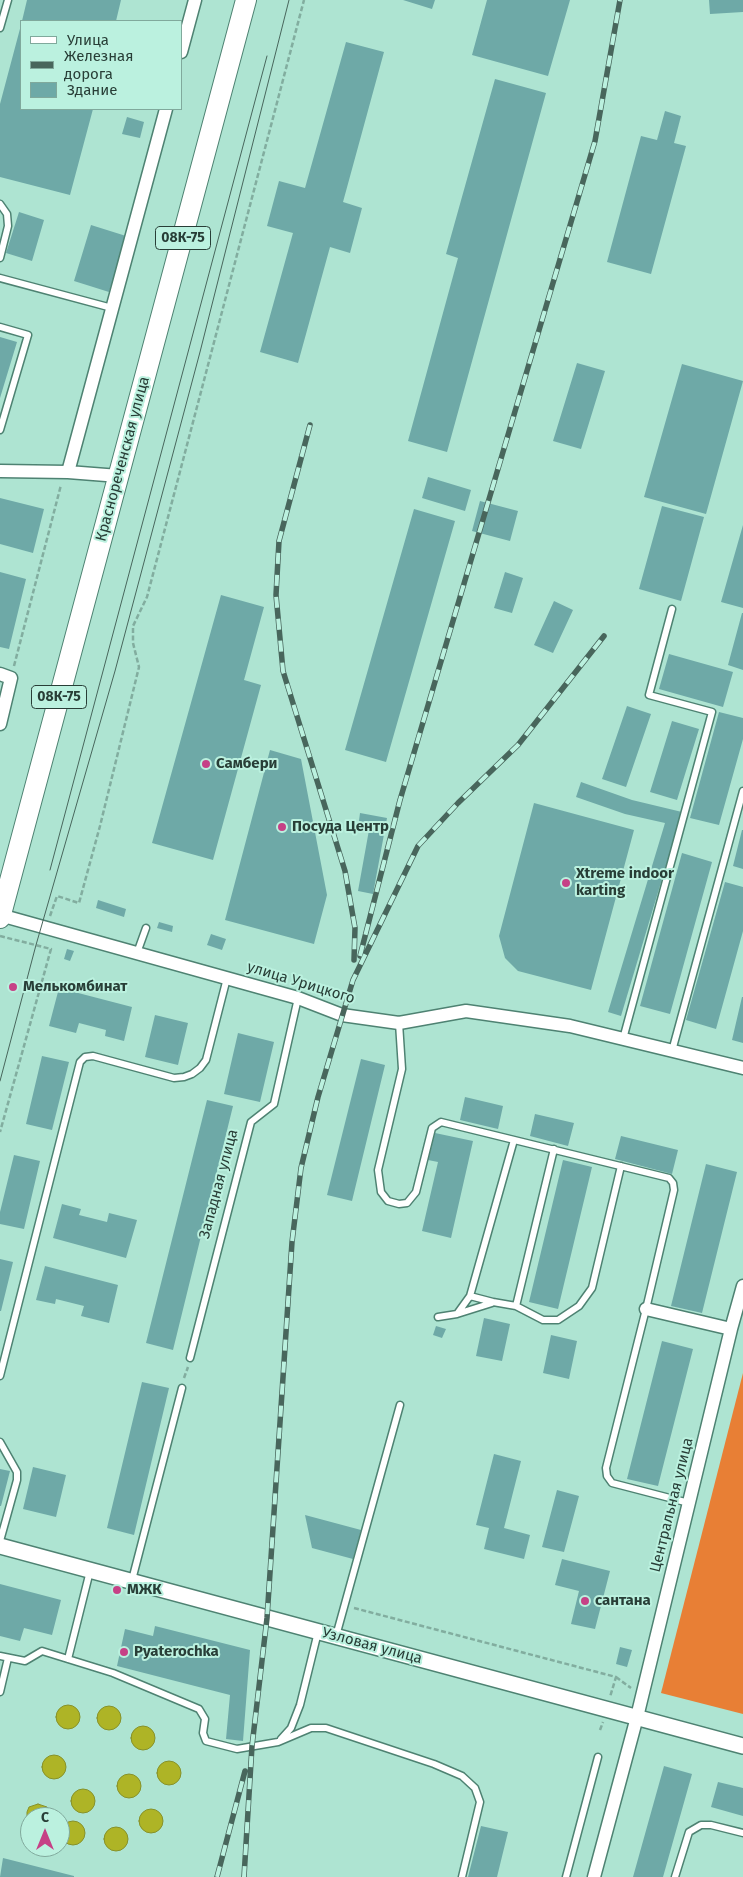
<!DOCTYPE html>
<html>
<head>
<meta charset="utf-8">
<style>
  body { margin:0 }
  #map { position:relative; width:743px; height:1877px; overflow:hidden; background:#aee4d2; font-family:"Fira Sans",sans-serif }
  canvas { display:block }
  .legend { position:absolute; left:20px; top:20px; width:162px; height:90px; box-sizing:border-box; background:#bbf1df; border:1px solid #80a99c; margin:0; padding:6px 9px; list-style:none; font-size:15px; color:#283e37 }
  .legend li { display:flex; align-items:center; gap:10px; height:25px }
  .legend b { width:25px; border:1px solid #80a99c }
  .north { position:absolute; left:20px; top:1807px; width:50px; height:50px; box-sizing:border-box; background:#bbf1df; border:1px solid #80a99c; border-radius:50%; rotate:0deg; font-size:14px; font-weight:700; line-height:20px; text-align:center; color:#283e37 }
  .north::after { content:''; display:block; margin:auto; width:18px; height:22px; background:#c64186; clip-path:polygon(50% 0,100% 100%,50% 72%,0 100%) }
</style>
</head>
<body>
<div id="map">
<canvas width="743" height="1877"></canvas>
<ul class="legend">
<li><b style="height:6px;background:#fff"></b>Улица</li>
<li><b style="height:6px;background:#48665c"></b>Железная дорога</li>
<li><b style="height:14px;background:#6ea9a7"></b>Здание</li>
</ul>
<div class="north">С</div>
</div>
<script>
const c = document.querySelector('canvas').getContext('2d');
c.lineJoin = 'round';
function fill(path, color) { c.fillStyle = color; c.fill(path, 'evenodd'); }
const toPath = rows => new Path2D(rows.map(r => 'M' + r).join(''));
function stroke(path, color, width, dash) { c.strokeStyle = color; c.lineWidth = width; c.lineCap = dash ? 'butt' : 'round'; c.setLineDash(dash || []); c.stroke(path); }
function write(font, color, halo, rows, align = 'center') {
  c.font = font + ' "Fira Sans",sans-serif'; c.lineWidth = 4; c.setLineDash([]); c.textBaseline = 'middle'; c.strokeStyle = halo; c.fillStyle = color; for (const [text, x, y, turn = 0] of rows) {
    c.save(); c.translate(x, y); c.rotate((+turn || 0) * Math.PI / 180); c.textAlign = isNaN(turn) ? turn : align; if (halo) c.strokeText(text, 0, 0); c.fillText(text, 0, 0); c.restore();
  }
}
fill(toPath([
  [743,1373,743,1714,661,1693]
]), '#e87f35');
const water = toPath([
  '56 1717a12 12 0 1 1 24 0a12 12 0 1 1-24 0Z',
  '97 1718a12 12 0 1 1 24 0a12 12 0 1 1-24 0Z',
  '131 1738a12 12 0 1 1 24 0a12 12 0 1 1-24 0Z',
  '42 1767a12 12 0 1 1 24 0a12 12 0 1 1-24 0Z',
  '157 1773a12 12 0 1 1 24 0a12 12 0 1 1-24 0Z',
  '117 1786a12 12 0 1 1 24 0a12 12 0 1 1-24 0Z',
  '71 1801a12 12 0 1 1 24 0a12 12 0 1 1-24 0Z',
  [38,1804,47,1807,51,1817,30,1817,30,1825,27,1821,27,1812,29,1807,38,1804],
  '139 1821a12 12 0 1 1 24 0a12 12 0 1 1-24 0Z',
  '61 1833a12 12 0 1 1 24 0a12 12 0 1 1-24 0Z',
  '104 1839a12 12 0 1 1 24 0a12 12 0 1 1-24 0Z'
]);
fill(water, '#aeb426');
stroke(water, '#86912b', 1);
fill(toPath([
  [27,0,121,0,116,21,22,21],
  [403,0,435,0,432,9],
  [487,0,570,0,548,76,472,55],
  [709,0,743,0,743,12,710,14],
  [21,25,21,109,93,109,70,195,0,177,0,104],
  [346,42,384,52,343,202,362,208,350,253,330,247,298,363,260,352,293,233,267,226,279,181,305,188],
  [495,79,546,93,447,452,408,441,458,258,446,254],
  [665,111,681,116,674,143,686,146,651,274,607,262,641,136,657,140],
  [127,117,144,122,140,138,122,134],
  [19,212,44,220,32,261,6,253],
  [91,225,126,236,109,292,74,281],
  [0,337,17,342,0,398],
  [577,363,605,371,581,449,553,441],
  [682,364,743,381,706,514,644,497],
  [428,477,471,490,465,511,422,498],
  [0,498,44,509,33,553,0,544],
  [480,501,518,511,510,541,472,531],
  [662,506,704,517,681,601,639,589],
  [414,509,455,521,386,762,345,750],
  [743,525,743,608,721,602],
  [0,572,26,579,9,649,0,647],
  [505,572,523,578,512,613,494,608],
  [221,595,264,607,244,680,261,685,213,860,152,843],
  [554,601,573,610,553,653,534,645],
  [742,613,743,613,743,670,728,665],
  [669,654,733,672,723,707,659,689],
  [627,706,651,714,626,787,602,779],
  [719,712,743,718,743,739,719,825,690,818],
  [672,721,699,729,677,800,650,792],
  [270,750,301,759,327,895,314,944,225,920],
  [581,782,632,800,682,812,621,1016,608,1012,665,823,625,814,576,797],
  [534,803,634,830,591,990,518,971,505,958,499,936],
  [360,813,387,818,373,894,358,891,369,830,358,828],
  [742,830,743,830,743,869,733,866],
  [682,853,712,862,670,1014,640,1006],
  [725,882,743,887,743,931,716,1029,686,1020],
  [98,900,126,909,124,917,96,908],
  [159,922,173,926,172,932,157,928],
  [211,934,226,939,222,950,207,945],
  [67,949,74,951,70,961,64,959],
  [59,988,132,1007,124,1041,105,1036,106,1030,79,1023,76,1033,49,1026],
  [742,997,743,997,743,1043,732,1040],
  [155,1015,188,1023,178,1065,145,1057],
  [238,1033,274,1042,260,1102,224,1094],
  [42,1056,69,1062,52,1130,26,1124],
  [361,1059,385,1065,352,1201,327,1195],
  [465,1097,503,1106,498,1129,460,1120],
  [207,1100,233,1106,173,1350,146,1343],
  [535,1114,574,1123,568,1146,530,1136],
  [435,1133,473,1141,451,1238,422,1231,438,1162,428,1160],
  [621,1136,678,1150,672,1174,615,1159],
  [14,1155,40,1161,24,1229,0,1224,0,1212],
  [563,1160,592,1167,558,1309,529,1302],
  [706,1164,737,1172,702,1313,671,1306],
  [62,1204,81,1209,79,1215,107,1222,109,1213,137,1220,126,1258,53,1238],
  [0,1259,13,1262,1,1311,0,1311],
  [45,1266,118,1285,109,1323,81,1316,84,1306,56,1299,55,1304,36,1300],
  [484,1318,510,1324,502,1361,476,1356],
  [436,1326,446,1329,442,1338,433,1335],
  [551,1335,577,1341,569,1379,543,1373],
  [662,1341,693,1349,658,1486,627,1479],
  [142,1382,169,1388,134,1535,107,1528],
  [494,1454,521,1461,504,1528,530,1535,524,1559,484,1549,489,1528,476,1525],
  [33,1467,66,1475,56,1517,23,1509],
  [0,1469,10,1471,1,1506,0,1506],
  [557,1490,579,1496,564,1552,542,1547],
  [305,1515,361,1530,353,1559,312,1548],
  [562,1559,610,1571,595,1629,571,1624,579,1591,555,1585],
  [0,1584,61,1600,52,1635,24,1628,20,1641,0,1636],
  [155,1626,250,1650,243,1741,226,1739,230,1695,117,1666,125,1629,153,1636],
  [620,1647,632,1650,627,1667,616,1664],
  [664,1766,692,1774,663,1877,633,1877],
  [718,1782,743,1788,743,1816,711,1807],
  [481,1826,508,1832,497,1877,468,1877],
  [3,1858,74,1876,74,1877,0,1877]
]), '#6ea9a7');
const service = toPath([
  [0,28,8,0],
  [0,204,7,214,8,226,0,258],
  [0,278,112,308],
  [0,327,28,335,0,430],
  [137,953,146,928],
  [399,1023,402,1069,378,1170,381,1192,388,1201,399,1204,407,1203,416,1192,432,1128,441,1122,669,1178,673,1183,674,1190,646,1309,606,1468,607,1476,612,1483,689,1503],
  [623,1039,712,712,649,695,672,609],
  [672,1051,743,791],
  [470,1296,493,1302,516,1306,543,1320,558,1320,579,1306,592,1288,621,1166],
  [516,1306,554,1149],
  [457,1314,492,1303],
  [438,1317,457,1314,470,1296,514,1140],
  [190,1358,251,1122,274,1104,298,998],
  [0,1376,80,1062,85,1057,93,1056,174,1078,184,1077,192,1074,200,1068,206,1060,227,978],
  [0,1442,17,1472,17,1480,0,1541],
  [132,1580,182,1388],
  [336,1636,400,1405],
  [0,1656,25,1661,42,1651,113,1673,199,1709,205,1719,203,1733,206,1741,237,1749,278,1742,311,1728,326,1728,434,1764,462,1776,475,1788,480,1802,462,1877],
  [68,1659,90,1571],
  [0,1692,8,1658],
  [281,1739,291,1728,300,1705,318,1632],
  [566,1877,598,1757],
  [675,1877,689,1832,701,1825,711,1825,743,1833]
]);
const minor = toPath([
  [181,52,195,0],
  [0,471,68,472,119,476],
  [68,472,166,109],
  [0,674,11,678,0,724],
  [0,915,298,998,342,1015,399,1023,466,1011,570,1026,743,1068],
  [646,1309,731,1329],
  [594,1877,637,1717,731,1329,743,1286]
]);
const tertiary = toPath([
  [0,1546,743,1746]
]);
const primary = toPath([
  [0,918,246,0]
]);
stroke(service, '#4e8272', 9);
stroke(minor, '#4e8272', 15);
stroke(tertiary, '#4e8272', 18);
stroke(primary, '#4e8272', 22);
stroke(toPath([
  [14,666,61,485],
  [50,916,57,896,79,903,100,826,139,667,133,643,133,626,147,597,304,0],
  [0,936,51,949,0,1132],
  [184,1378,188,1367],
  [354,1608,616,1677,610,1697],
  [616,1677,631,1688],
  [600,1730,603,1722]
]), '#82ad9f', 2.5, [5, 2.5]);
stroke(service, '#fff', 6);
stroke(minor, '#fff', 12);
stroke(tertiary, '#fff', 15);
stroke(primary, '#fff', 20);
stroke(toPath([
  [50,870,267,56],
  [0,1081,36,945,115,671,200,352,289,0]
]), '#48665c', 1);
const rail = toPath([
  [310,425,279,541,276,595,283,671,345,871,355,928,354,960],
  [360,956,400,800,595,141,620,0],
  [217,1877,245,1771],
  [244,1877,252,1746,267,1618,292,1242,301,1168,318,1097,353,980,418,846,458,803,518,745,604,636]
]);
stroke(rail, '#48665c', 5.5);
stroke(rail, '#bbf1df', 4, [11]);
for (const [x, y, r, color] of [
  [206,764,5,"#c64186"],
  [282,827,5,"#c64186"],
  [566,883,5,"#c64186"],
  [13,987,5,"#c64186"],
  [117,1590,5,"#c64186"],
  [585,1601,5,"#c64186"],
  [124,1652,5,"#c64186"]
]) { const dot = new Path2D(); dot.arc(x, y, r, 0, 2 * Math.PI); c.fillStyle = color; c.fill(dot); stroke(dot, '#bbf1df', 2); }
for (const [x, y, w] of [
  [183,238,55],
  [59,697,55]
]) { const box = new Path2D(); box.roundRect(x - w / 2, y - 11.5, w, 23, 4); c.fillStyle = '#bbf1df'; c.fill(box); stroke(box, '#283e37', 1); }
write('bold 14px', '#283e37', null, [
  ["08К-75",183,238],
  ["08К-75",59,697]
]);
write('15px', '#283e37', '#bbf1df', [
  ["Краснореченская улица",123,459,-75],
  ["улица Урицкого",301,983,17],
  ["Западная улица",219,1184,-75],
  ["Центральная улица",672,1505,-76],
  ["Узловая улица",372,1646,15]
]);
write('bold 15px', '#283e37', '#bbf1df', [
  ["Самбери",216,764],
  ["Посуда Центр",292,827],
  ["Xtreme indoor",576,874],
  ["karting",576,891],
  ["Мелькомбинат",23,987],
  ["МЖК",127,1590],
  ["сантана",595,1601],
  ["Pyaterochka",134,1652]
], 'left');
</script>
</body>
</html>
